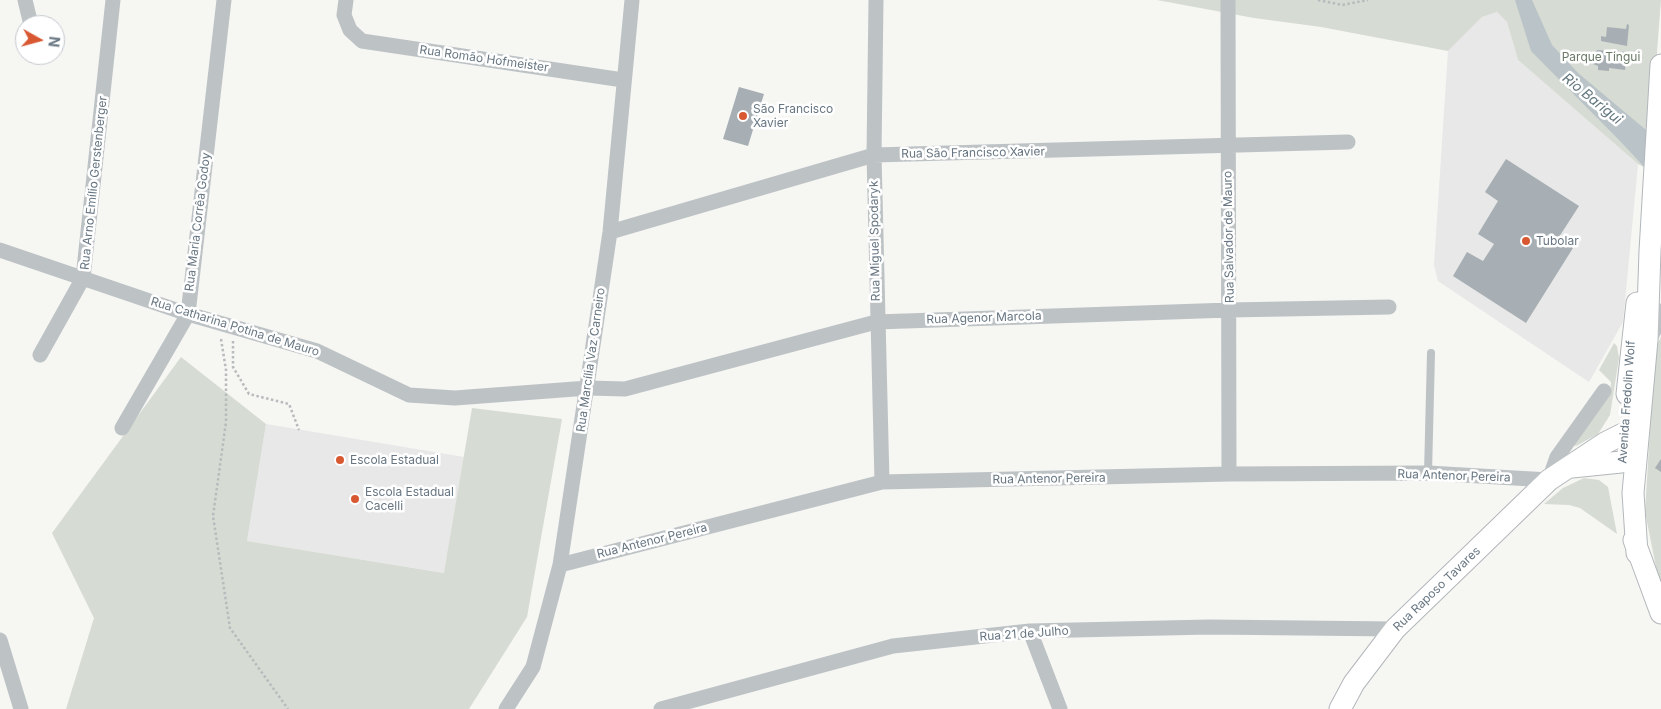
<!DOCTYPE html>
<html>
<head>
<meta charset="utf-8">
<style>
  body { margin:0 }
  #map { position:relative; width:1661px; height:709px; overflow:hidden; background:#f6f6f3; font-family:Inter,sans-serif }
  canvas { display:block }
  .north { position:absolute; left:15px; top:15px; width:50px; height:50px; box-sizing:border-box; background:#fff; border:1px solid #c2c8cd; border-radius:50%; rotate:97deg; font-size:14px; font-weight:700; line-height:20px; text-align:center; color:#677682 }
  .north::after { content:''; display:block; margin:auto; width:18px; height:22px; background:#d85832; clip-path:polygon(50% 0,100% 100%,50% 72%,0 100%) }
</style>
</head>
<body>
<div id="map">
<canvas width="1661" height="709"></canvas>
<div class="north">N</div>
</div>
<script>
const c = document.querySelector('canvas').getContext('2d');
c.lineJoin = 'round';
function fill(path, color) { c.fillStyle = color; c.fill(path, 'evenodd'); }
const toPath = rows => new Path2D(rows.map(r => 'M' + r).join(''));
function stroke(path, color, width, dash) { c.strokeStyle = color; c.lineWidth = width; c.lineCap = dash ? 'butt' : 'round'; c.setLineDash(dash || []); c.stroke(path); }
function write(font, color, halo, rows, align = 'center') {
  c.font = font + ' Inter,sans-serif'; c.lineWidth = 5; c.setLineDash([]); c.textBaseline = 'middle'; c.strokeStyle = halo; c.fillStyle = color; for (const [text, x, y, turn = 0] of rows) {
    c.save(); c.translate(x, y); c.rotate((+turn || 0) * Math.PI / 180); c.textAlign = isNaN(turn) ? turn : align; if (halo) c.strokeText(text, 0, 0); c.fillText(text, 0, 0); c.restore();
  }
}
fill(toPath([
  [1497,12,1507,22,1518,60,1638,164,1623,322,1589,382,1438,281,1434,265,1448,51,1482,17],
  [266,424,464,457,445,573,247,541]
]), '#e7e8e7');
fill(toPath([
  [1157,0,1661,0,1648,169,1638,164,1518,60,1507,22,1497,12,1482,17,1448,51,1321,27,1254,18],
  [1661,337,1661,592,1645,512,1655,348],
  [1614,343,1617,346,1619,358,1610,415,1598,434,1576,446,1573,445,1610,394,1611,382,1599,370],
  [181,357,266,424,247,541,444,573,472,408,562,419,527,617,469,709,66,709,94,618,52,533],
  [1584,478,1599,480,1608,487,1617,534,1580,508,1569,505,1544,504,1563,488]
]), '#d6dbd3');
fill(toPath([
  [1515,0,1532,0,1552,45,1578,73,1652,135,1661,185,1621,142,1531,51]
]), '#b9c3c8');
fill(toPath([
  [1627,24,1629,25,1627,46,1601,41,1601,36,1606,37,1607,27,1626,29],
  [1597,50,1627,52,1625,70,1609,68,1609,71,1598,70,1598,66,1593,64],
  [739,87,764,94,748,146,723,139],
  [1506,159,1579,206,1559,237,1573,248,1526,323,1453,276,1467,252,1483,261,1494,244,1478,234,1498,201,1485,192],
  [1661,459,1661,472,1655,468]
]), '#a7afb4');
const secondary = toPath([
  [1627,394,1637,303],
  [1572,467,1621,462,1636,452],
  [1634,540,1661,613],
  [1637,553,1633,493,1647,340,1650,251,1661,65],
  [1340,709,1354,683,1395,629,1549,480,1605,443,1623,434,1637,434]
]);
stroke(secondary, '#b2b7bb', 23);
stroke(toPath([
  [1318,0,1342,5,1368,0],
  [221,339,226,370,226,422,213,516,230,628,288,709],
  [233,341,233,367,249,394,289,404,299,430]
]), '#b8bbbd', 2.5, [2.5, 2.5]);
stroke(toPath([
  [1428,473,1431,353]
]), '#bdc2c5', 8);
stroke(toPath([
  [25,0,31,25],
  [346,0,344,15,350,30,362,41,623,80],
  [876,0,874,155,882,482],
  [1228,0,1229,474],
  [610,232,874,155,1348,142],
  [0,250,188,314,317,351,409,395,455,398,588,388,625,389,876,322,1230,310,1389,307],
  [40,355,83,278,113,0],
  [122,428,188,314,224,0],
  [560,565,882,482,1229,474,1428,473,1549,480,1557,457,1604,391],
  [1030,631,1060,709],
  [0,640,21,709],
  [506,709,533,667,560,565,610,232,632,0],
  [661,709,893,646,1030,631,1209,627,1395,629]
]), '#bdc2c5', 15);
stroke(toPath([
  [1647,340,1661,313]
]), '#bdc2c5', 19);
stroke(secondary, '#fff', 21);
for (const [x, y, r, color] of [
  [743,116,5,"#d85832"],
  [1526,241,5,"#d85832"],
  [340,460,5,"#d85832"],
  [355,499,5,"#d85832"]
]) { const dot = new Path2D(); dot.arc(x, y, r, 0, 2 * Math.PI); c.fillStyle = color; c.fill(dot); stroke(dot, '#fff', 2); }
write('12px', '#6a7a66', '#fff', [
  ["Parque Tingui",1601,57]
]);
write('12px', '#677682', '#fff', [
  ["Rua Romão Hofmeister",484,59,8],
  ["Rua São Francisco Xavier",973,153,-1],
  ["Rua Arno Emílio Gerstenberger",94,183,-84],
  ["Rua Maria Corrêa Godoy",198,222,-83],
  ["Rua Salvador de Mauro",1229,237,-91],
  ["Rua Miguel Spodaryk",875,241,-91],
  ["Rua Agenor Marcola",984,318,-2],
  ["Rua Catharina Potina de Mauro",235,327,17],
  ["Rua Marcília Vaz Carneiro",591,360,-82],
  ["Avenida Fredolin Wolf",1627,402,-86],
  ["Rua Antenor Pereira",1454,476,2],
  ["Rua Antenor Pereira",1049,479,-1],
  ["Rua Antenor Pereira",652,541,-14],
  ["Rua Raposo Tavares",1437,589,-44],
  ["Rua 21 de Julho",1024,634,-4]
]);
write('12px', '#677682', '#fff', [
  ["São Francisco",753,109],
  ["Xavier",753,123],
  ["Tubolar",1536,241],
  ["Escola Estadual",350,460],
  ["Escola Estadual",365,492],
  ["Cacelli",365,506]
], 'left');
write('italic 14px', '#63777f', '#fff', [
  ["Rio Barigui",1592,99,39]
]);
</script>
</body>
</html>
